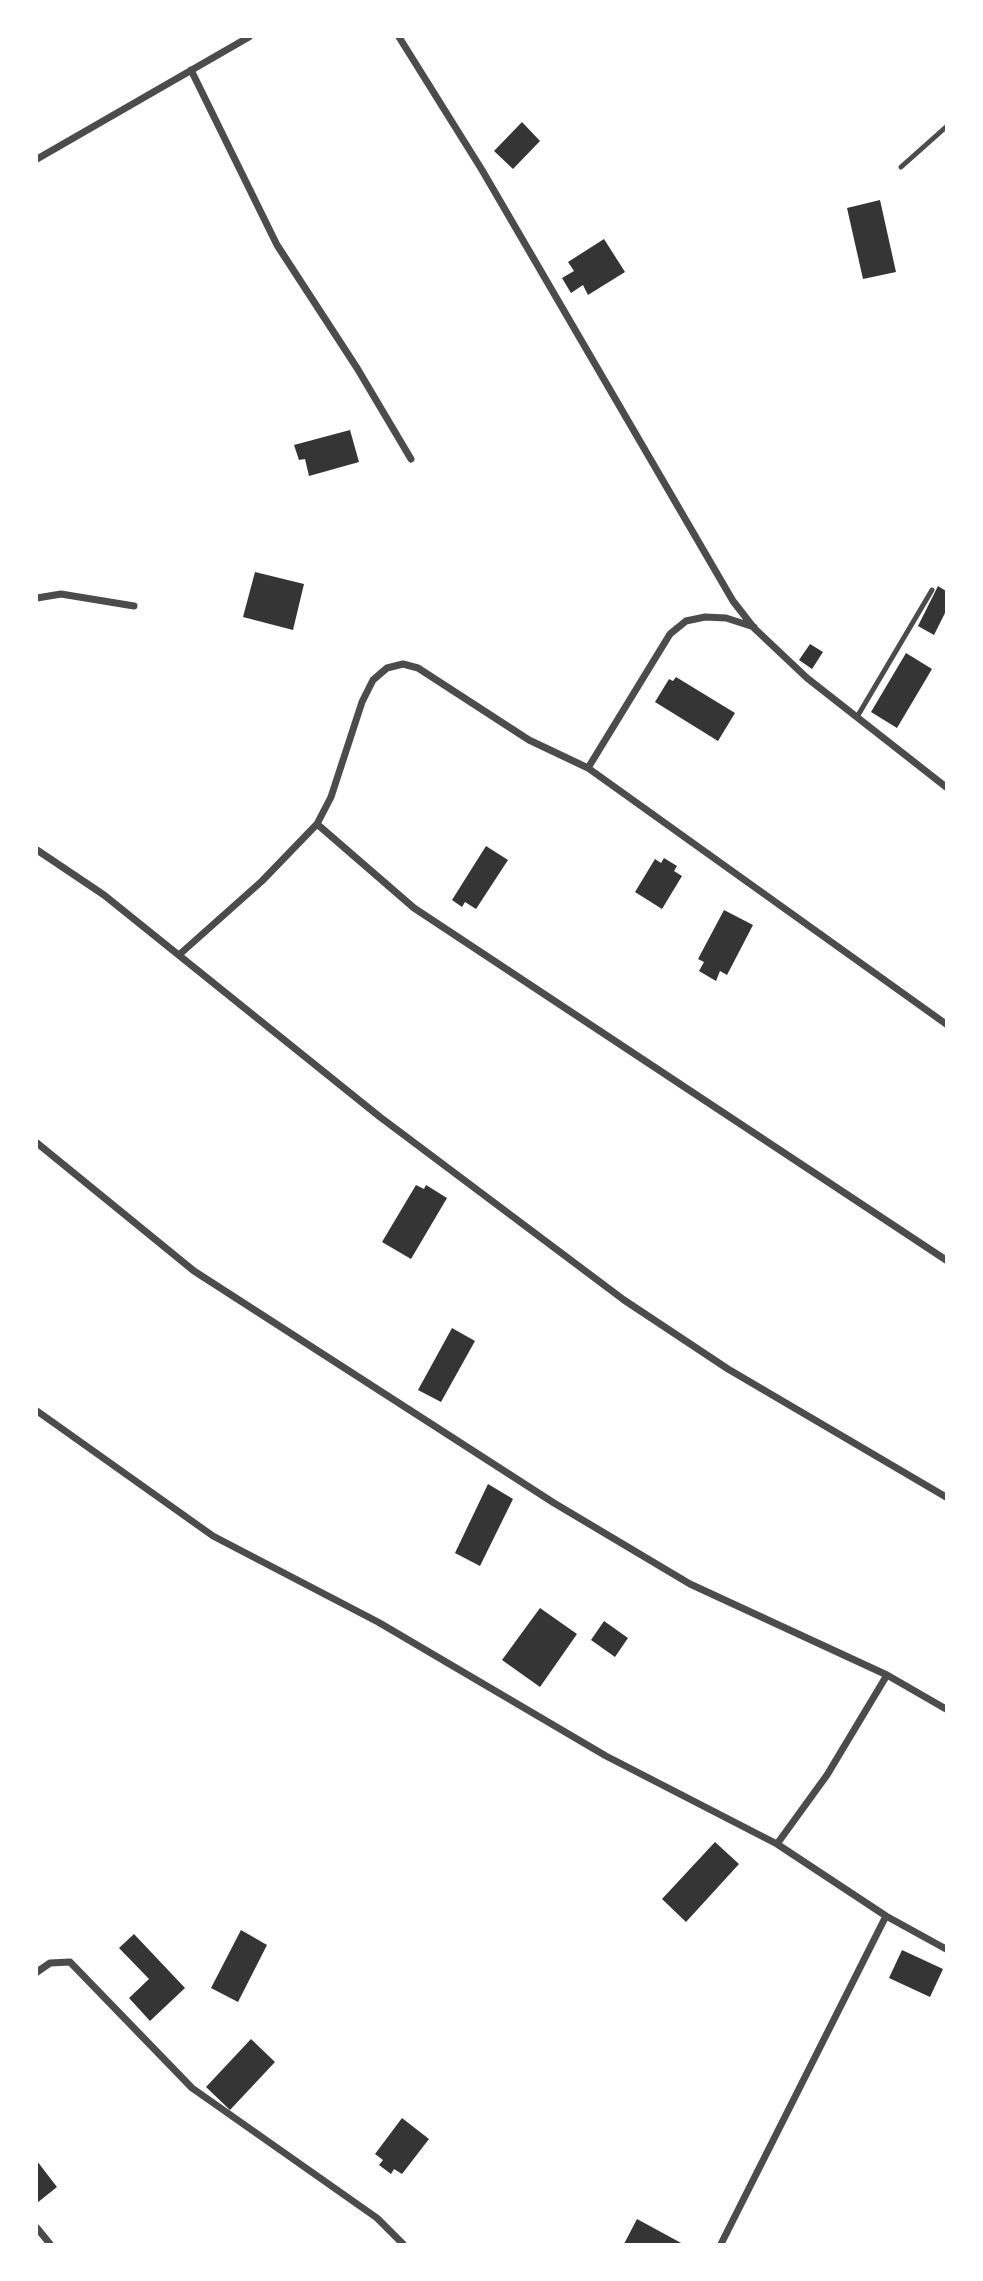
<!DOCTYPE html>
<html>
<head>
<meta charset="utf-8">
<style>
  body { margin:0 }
  #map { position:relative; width:983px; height:2281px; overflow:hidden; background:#fff; font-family:"Libre Baskerville",serif }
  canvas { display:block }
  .frame { position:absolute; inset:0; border:38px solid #fff; pointer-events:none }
</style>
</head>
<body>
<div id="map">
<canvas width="983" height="2281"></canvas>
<div class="frame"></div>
</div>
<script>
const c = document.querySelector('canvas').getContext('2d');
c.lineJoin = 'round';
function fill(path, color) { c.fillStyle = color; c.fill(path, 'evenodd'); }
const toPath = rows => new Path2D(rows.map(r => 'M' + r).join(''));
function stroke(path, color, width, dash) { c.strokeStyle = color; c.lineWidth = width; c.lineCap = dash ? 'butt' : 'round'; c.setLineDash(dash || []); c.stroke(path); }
fill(toPath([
  [522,122,540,141,513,169,494,151],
  [880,200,896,272,863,279,847,208],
  [604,239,625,272,588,295,583,285,571,293,562,278,574,271,568,262],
  [350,430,359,462,309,476,305,459,299,460,294,445],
  [255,572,304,584,293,630,243,617],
  [938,586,946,591,946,611,934,635,918,626],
  [810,644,823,652,812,669,799,660],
  [906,653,932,669,897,728,871,712],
  [676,677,735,713,718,741,655,702,669,679,673,681],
  [486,846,508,860,476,909,465,902,462,907,452,900],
  [664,858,677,866,674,871,682,876,662,909,635,892,655,859,661,863],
  [724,910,753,925,727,975,720,971,716,981,699,971,704,962,698,959],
  [416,1185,424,1189,426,1185,447,1198,411,1259,382,1242],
  [452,1328,475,1341,441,1402,418,1390],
  [488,1484,513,1499,480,1566,455,1553],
  [540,1608,577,1634,540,1687,502,1660],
  [604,1621,628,1638,615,1657,591,1640],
  [715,1842,739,1864,686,1922,662,1899],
  [241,1930,267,1945,238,2002,211,1988],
  [134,1934,185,1988,150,2021,129,1998,149,1979,119,1948],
  [902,1950,943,1969,930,1997,889,1978],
  [251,2039,275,2062,230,2110,206,2087],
  [402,2118,429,2139,402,2174,394,2169,391,2174,379,2165,383,2160,375,2154],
  [37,2161,57,2187,37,2203],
  [637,2219,683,2244,624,2244]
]), '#353535');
stroke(toPath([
  [901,167,946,127],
  [857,717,932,590]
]), '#4c4c4c', 5);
stroke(toPath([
  [399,37,482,170,733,601,754,628,807,678,946,787],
  [191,70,277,245,357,368,411,459],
  [37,159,249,37],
  [37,598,61,594,134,606],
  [754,627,726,618,705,617,686,621,670,634,588,768,946,1024],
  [317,824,414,908,946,1260],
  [37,850,104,895,380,1117,624,1300,728,1369,946,1497],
  [180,954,262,881,317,824,331,797,362,702,373,680,387,668,403,664,418,668,529,740,588,768],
  [37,1143,194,1271,554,1503,690,1584,887,1675,946,1709],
  [37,1411,213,1536,378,1622,606,1756,777,1844,886,1916,946,1949],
  [777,1844,827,1775,887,1675],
  [37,1972,50,1963,70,1962,192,2088,377,2218,403,2244],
  [37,2228,50,2244],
  [721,2244,886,1916]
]), '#4c4c4c', 7);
</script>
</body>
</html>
